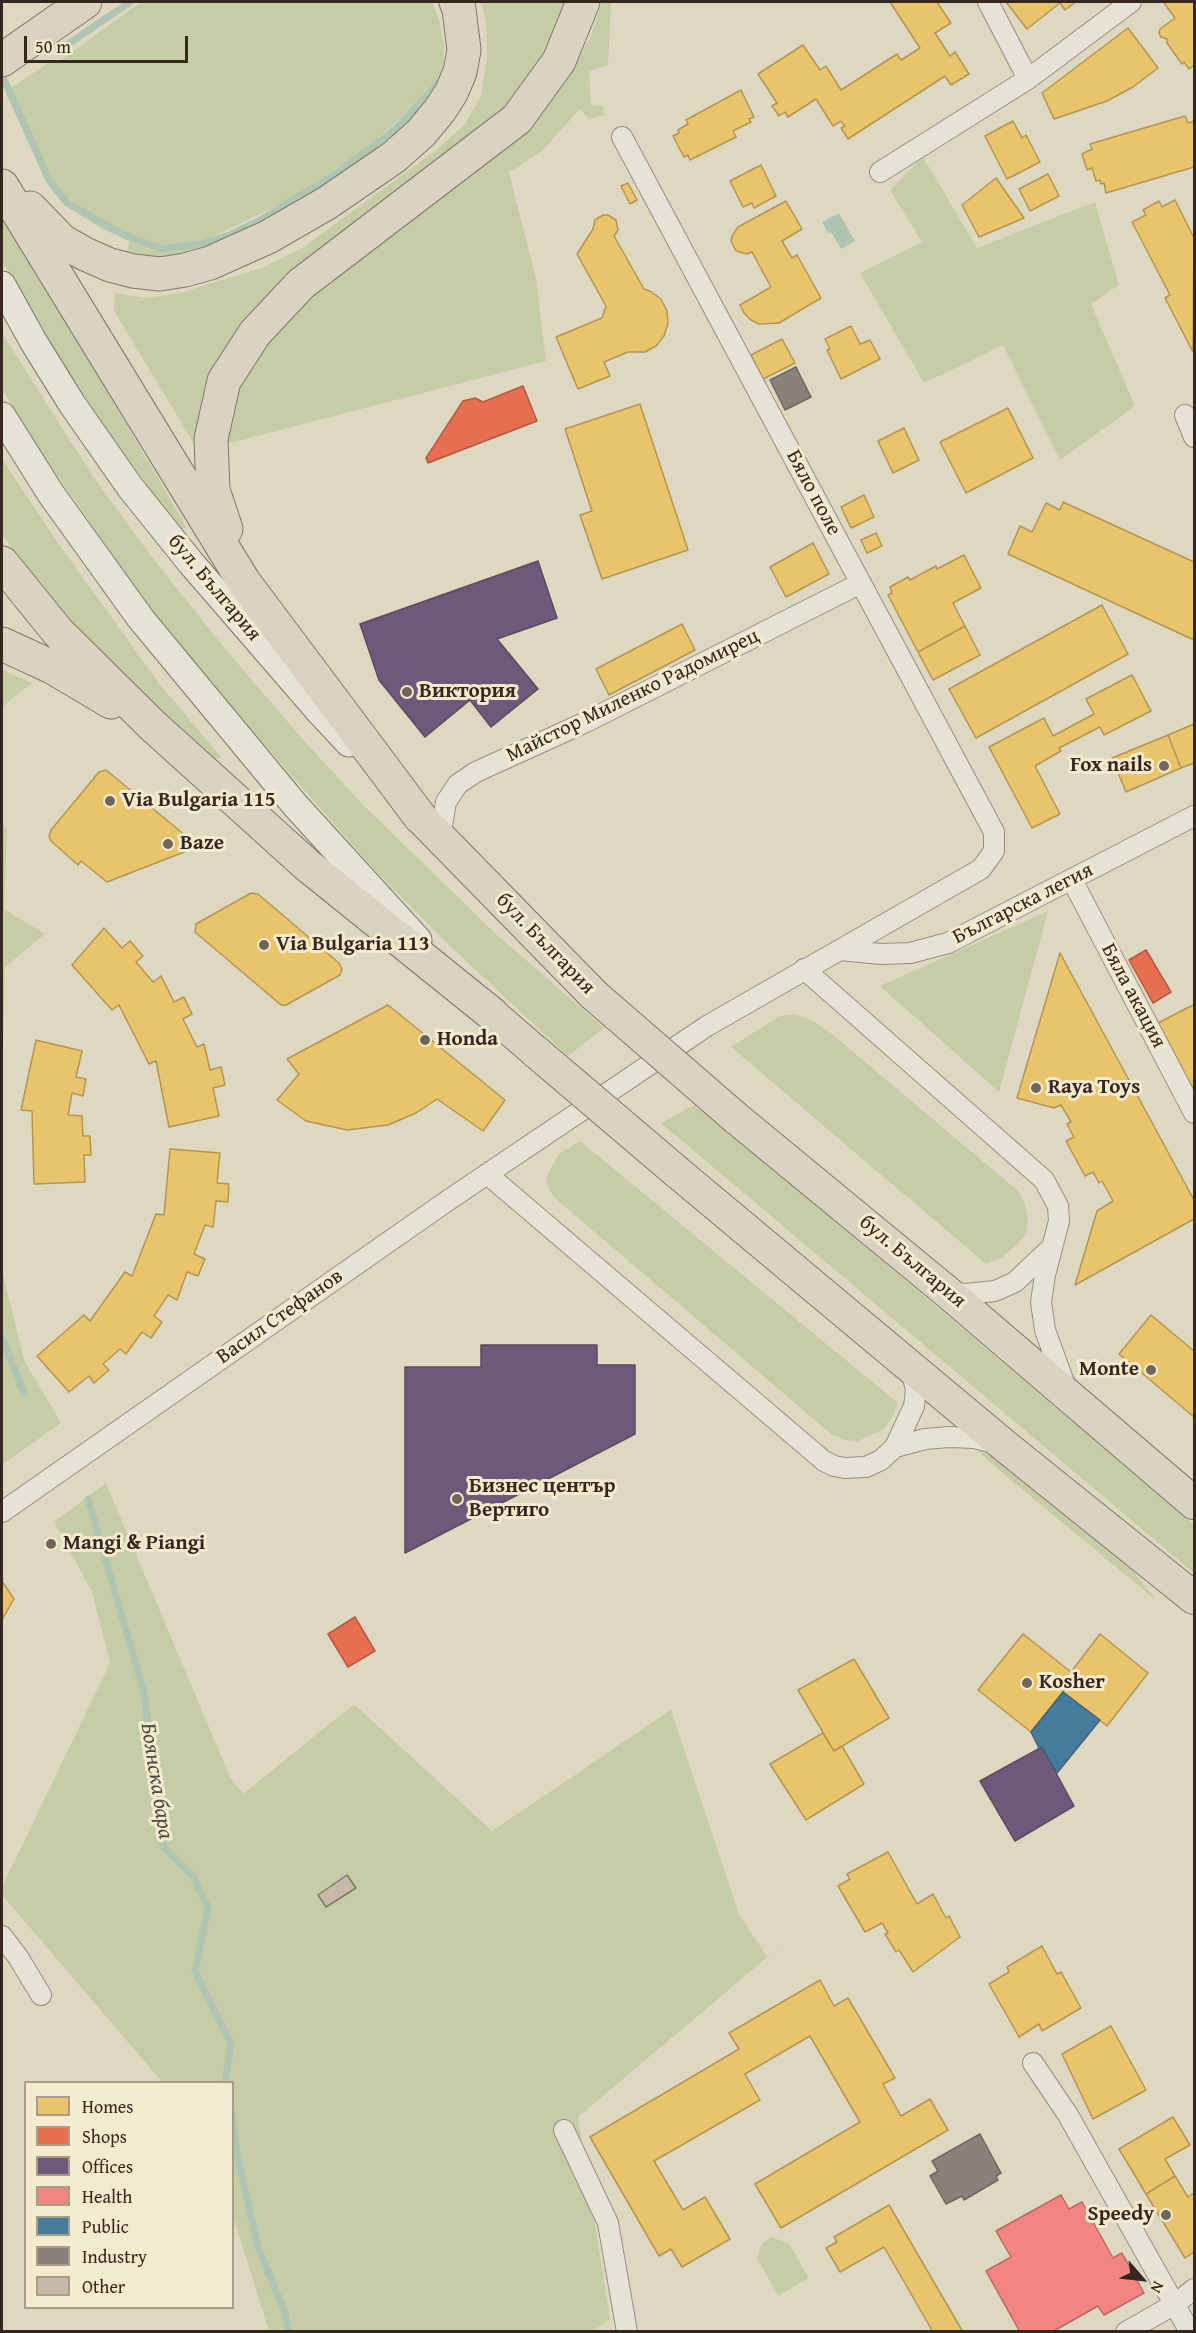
<!DOCTYPE html>
<html>
<head>
<meta charset="utf-8">
<style>
  body { margin:0 }
  #map { position:relative; width:1196px; height:2333px; overflow:hidden; background:#dfd8c0; font-family:"Gentium Book Plus",serif }
  canvas { display:block }
  .frame { position:absolute; inset:0; border:3px solid #35271e; pointer-events:none }
  .legend { position:absolute; left:24px; top:2081px; width:210px; height:228px; box-sizing:border-box; background:#f3ebce; border:2px solid #a79d88; margin:0; padding:8px 10px; list-style:none; font-size:18px; color:#35271e }
  .legend li { display:flex; align-items:center; gap:12px; height:30px }
  .legend b { width:30px; border:2px solid #a79d88 }
  .north { position:absolute; left:1112px; top:2249px; width:60px; height:60px; -webkit-text-stroke:4px #f3ebce; paint-order:stroke; rotate:118deg; font-size:16px; font-weight:700; line-height:24px; text-align:center; color:#35271e }
  .north::after { content:''; display:block; margin:auto; width:21px; height:27px; background:#35271e; clip-path:polygon(50% 0,100% 100%,50% 72%,0 100%) }
  .scale { position:absolute; left:24px; top:36px; width:164px; height:27px; box-sizing:border-box; border:3px solid #35271e; border-top:0; padding-left:8px; font-size:18px; line-height:21px; white-space:nowrap; color:#35271e; -webkit-text-stroke:4px #f3ebce; paint-order:stroke }
</style>
</head>
<body>
<div id="map">
<canvas width="1196" height="2333"></canvas>
<div class="frame"></div>
<ul class="legend">
<li><b style="height:16px;background:#e9c46a"></b>Homes</li>
<li><b style="height:16px;background:#e76f51"></b>Shops</li>
<li><b style="height:16px;background:#6d597a"></b>Offices</li>
<li><b style="height:16px;background:#f28482"></b>Health</li>
<li><b style="height:16px;background:#457b9d"></b>Public</li>
<li><b style="height:16px;background:#8a817c"></b>Industry</li>
<li><b style="height:16px;background:#c7b9a7"></b>Other</li>
</ul>
<div class="north">N</div>
<div class="scale">50 m</div>
</div>
<script>
const c = document.querySelector('canvas').getContext('2d');
c.lineJoin = 'round';
function fill(path, color) { c.fillStyle = color; c.fill(path, 'evenodd'); }
const toPath = rows => new Path2D(rows.map(r => 'M' + r).join(''));
function stroke(path, color, width, dash) { c.strokeStyle = color; c.lineWidth = width; c.lineCap = dash ? 'butt' : 'round'; c.setLineDash(dash || []); c.stroke(path); }
function write(font, color, halo, rows, align = 'center') {
  c.font = font + ' "Gentium Book Plus",serif'; c.lineWidth = 6; c.setLineDash([]); c.textBaseline = 'middle'; c.strokeStyle = halo; c.fillStyle = color; for (const [text, x, y, turn = 0] of rows) {
    c.save(); c.translate(x, y); c.rotate((+turn || 0) * Math.PI / 180); c.textAlign = isNaN(turn) ? turn : align; if (halo) c.strokeText(text, 0, 0); c.fillText(text, 0, 0); c.restore();
  }
}
fill(toPath([
  [141,2,432,2,439,19,444,45,443,65,437,81,426,97,357,156,289,200,214,236,217,247,164,263,125,257,130,241,102,229,78,214,61,200,47,182,5,92,54,59,57,63],
  [481,2,565,2,559,24,540,66,515,103,325,248,196,447,114,311,115,293,145,298,180,293,262,268,302,248,435,151,464,125,481,96,487,58,486,22],
  [602,2,611,2,608,65,589,71,591,105,603,106,604,115,590,119,580,109,542,151,509,172,536,279,546,361,222,445,238,391,256,355,286,317,537,118,567,80,590,38],
  [923,157,977,248,1095,202,1119,285,1091,304,1135,406,1060,460,1003,345,924,383,860,273,922,242,890,190],
  [2,206,88,359,187,528,180,530,101,421,38,325,2,261],
  [2,333,92,475,148,552,226,650,298,734,362,804,497,935,604,1028,568,1056,450,946,371,866,227,702,143,599,28,433,2,389],
  [2,459,58,543,161,686,222,758,211,759,120,674,69,619,20,560,2,534],
  [2,670,32,683,2,707],
  [2,823,7,829,4,909,45,934,5,967,2,1091],
  [1048,911,999,1092,880,986],
  [795,1014,815,1022,832,1034,1018,1191,1025,1204,1028,1218,1026,1234,1016,1245,1002,1257,986,1264,731,1047,780,1016],
  [696,1104,1194,1524,1194,1573,661,1123],
  [580,1141,898,1403,893,1416,883,1430,858,1441,845,1440,831,1434,556,1199,549,1190,546,1181,550,1169,560,1153],
  [2,1270,24,1360,61,1423,2,1465],
  [979,1449,1006,1462,1121,1556,1157,1601,1012,1481,982,1455],
  [106,1483,230,1777,243,1794,354,1704,492,1831,671,1710,739,1914,767,1957,802,1928,781,1861,716,1685,781,1861,802,1928,578,2117,610,2319,591,2332,269,2331,233,2216,232,2082,162,2082,2,1895,2,1887,110,1663,92,1592,54,1522],
  [772,2237,789,2244,809,2278,778,2296,757,2258,762,2244]
]), '#c6cca6');
fill(toPath([
  [839,213,855,241,841,249,831,232,828,233,822,222]
]), '#aec5b2');
const homes = toPath([
  [890,2,937,2,951,23,935,33,950,56,955,52,969,74,951,85,945,76,848,139,841,128,845,126,841,121,833,126,816,99,788,117,785,112,779,116,772,106,777,103,758,74,803,45,820,70,826,66,841,90,897,54,901,60,920,48,890,2],
  [1006,2,1076,2,1065,10,1060,3,1027,29,1006,2],
  [1166,2,1194,2,1194,65,1189,69,1184,62,1182,64,1167,43,1167,39,1161,37,1159,33,1160,29,1175,18,1164,3,1166,2],
  [1128,28,1158,68,1133,87,1107,101,1054,119,1042,93,1128,28],
  [741,90,754,117,749,119,751,122,733,131,736,137,690,160,688,155,684,157,673,136,679,133,678,130,688,124,686,120,741,90],
  [1185,116,1188,123,1194,121,1194,167,1106,193,1104,183,1101,184,1100,180,1096,181,1092,168,1087,170,1082,154,1092,149,1090,144,1185,116],
  [1013,121,1022,138,1026,135,1040,162,1007,179,985,136,1013,121],
  [761,165,776,196,754,208,752,203,743,207,730,181,761,165],
  [1048,174,1059,196,1030,211,1019,189,1048,174],
  [996,178,1024,218,979,237,962,205,996,178],
  [628,183,637,200,630,204,621,186,628,183],
  [1175,200,1194,238,1193,352,1165,298,1170,295,1132,222,1146,215,1143,210,1159,201,1162,207,1175,200],
  [786,201,802,229,782,241,792,258,797,255,821,298,779,323,759,324,751,320,744,313,740,305,771,287,752,252,747,254,736,251,731,241,732,236,738,227,786,201],
  [603,215,608,215,616,220,618,230,614,236,644,289,650,291,661,299,667,311,668,323,664,336,656,346,645,352,628,352,604,362,610,376,578,389,556,337,602,318,606,306,577,254,593,229,595,220,603,215],
  [851,326,860,344,870,340,880,359,841,379,827,350,830,349,825,339,851,326],
  [782,339,795,363,763,379,751,355,782,339],
  [640,404,688,550,602,579,580,515,592,511,565,429,640,404],
  [1008,408,1033,458,966,493,940,442,1008,408],
  [904,428,919,460,893,473,878,441,904,428],
  [864,495,874,517,851,528,841,507,864,495],
  [1063,502,1194,562,1194,640,1008,554,1020,526,1032,532,1046,503,1060,510,1063,502],
  [876,533,882,546,867,553,861,540,876,533],
  [813,543,829,574,786,597,770,567,813,543],
  [964,555,981,588,953,603,965,626,918,652,888,595,892,593,890,587,908,577,910,580,936,566,937,569,964,555],
  [1102,605,1128,654,976,738,949,689,1102,605],
  [682,624,695,650,609,695,596,669,682,624],
  [965,626,980,655,933,680,918,652,965,626],
  [1132,675,1151,711,1104,735,1100,727,1059,748,1061,751,1035,766,1060,814,1032,828,989,747,1044,718,1053,736,1094,714,1086,699,1132,675],
  [1194,724,1194,763,1181,768,1168,735,1194,724],
  [1168,735,1181,768,1126,792,1112,758,1168,735],
  [106,770,192,841,194,845,192,849,107,882,81,861,78,865,51,841,49,836,51,830,99,772,106,770],
  [251,893,258,894,339,963,342,969,340,975,286,1005,281,1005,195,932,196,924,251,893],
  [104,928,122,948,130,941,143,956,136,962,153,982,161,976,174,1002,184,997,192,1014,183,1019,197,1047,204,1044,210,1070,221,1067,225,1085,213,1088,219,1116,169,1127,156,1061,149,1064,119,1005,112,1010,72,965,104,928],
  [1060,953,1194,1200,1194,1219,1075,1285,1097,1211,1113,1201,1102,1181,1099,1183,1093,1172,1085,1176,1066,1141,1074,1137,1067,1124,1071,1122,1061,1105,1054,1108,1017,1098,1060,953],
  [388,1005,505,1100,483,1131,437,1099,416,1113,388,1125,347,1130,306,1121,277,1100,299,1074,287,1059,388,1005],
  [1193,1005,1194,1005,1194,1093,1158,1023,1193,1005],
  [36,1040,82,1051,76,1077,86,1079,83,1096,72,1093,68,1115,82,1116,83,1136,90,1136,91,1155,84,1155,85,1182,34,1184,32,1111,21,1110,36,1040],
  [170,1149,220,1153,217,1183,229,1184,228,1202,216,1201,213,1227,205,1225,194,1254,205,1259,198,1276,187,1272,177,1300,168,1295,154,1316,162,1322,151,1338,142,1332,126,1354,120,1349,103,1364,109,1370,94,1383,89,1376,69,1392,37,1356,84,1315,90,1321,125,1272,132,1276,156,1214,164,1215,170,1149],
  [1151,1315,1194,1351,1194,1417,1119,1354,1151,1315],
  [2,1581,14,1599,2,1620,2,1581],
  [1023,1634,1076,1676,1031,1732,978,1690,1023,1634],
  [1100,1634,1148,1673,1107,1726,1063,1692,1076,1676,1071,1672,1100,1634],
  [854,1659,889,1718,834,1751,798,1690,854,1659],
  [823,1733,834,1751,842,1746,864,1784,806,1820,770,1764,823,1733],
  [888,1852,917,1904,933,1894,946,1918,949,1916,960,1937,913,1972,899,1950,896,1952,885,1934,888,1933,882,1923,865,1932,838,1886,850,1879,847,1874,888,1852],
  [1042,1946,1057,1974,1061,1972,1081,2008,1042,2031,1039,2024,1019,2037,989,1984,1009,1972,1007,1967,1042,1946],
  [820,1980,834,2006,848,1998,895,2078,883,2084,901,2116,930,2099,948,2130,781,2228,755,2184,860,2122,810,2036,745,2074,760,2100,654,2161,683,2210,705,2197,730,2239,682,2267,671,2249,659,2256,590,2137,739,2049,729,2033,820,1980],
  [1111,2026,1146,2090,1093,2119,1062,2054,1111,2026],
  [1173,2117,1190,2145,1165,2159,1175,2176,1146,2194,1119,2149,1173,2117],
  [1175,2176,1188,2197,1194,2193,1194,2252,1185,2258,1146,2194,1175,2176],
  [889,2205,963,2332,933,2332,884,2247,840,2272,826,2248,837,2242,834,2237,889,2205]
]);
fill(homes, '#e9c46a');
stroke(homes, '#b39553', 1.5);
const shops = toPath([
  [523,386,537,421,428,463,426,458,463,401,475,398,483,402,523,386],
  [1146,950,1171,992,1153,1003,1129,960,1146,950],
  [355,1617,375,1651,348,1667,328,1634,355,1617]
]);
fill(shops, '#e76f51');
stroke(shops, '#b25942', 1.5);
const offices = toPath([
  [538,561,557,618,497,639,538,689,491,727,470,700,425,737,379,680,360,624,538,561],
  [481,1345,597,1345,597,1365,635,1365,635,1434,405,1553,405,1367,481,1367,481,1345],
  [1042,1747,1074,1806,1015,1841,980,1781,1042,1747]
]);
fill(offices, '#6d597a');
stroke(offices, '#5c4a5e', 1.5);
const health = toPath([
  [1061,2195,1069,2209,1082,2202,1113,2258,1122,2253,1144,2293,1104,2315,1098,2306,1052,2332,1020,2332,986,2271,1011,2257,996,2231,1061,2195]
]);
fill(health, '#f28482');
stroke(health, '#b96864', 1.5);
const public = toPath([
  [1063,1692,1100,1720,1057,1773,1042,1747,1039,1748,1031,1732,1063,1692]
]);
fill(public, '#457b9d');
stroke(public, '#406277', 1.5);
const industry = toPath([
  [796,367,811,397,785,410,770,380,796,367],
  [980,2134,1001,2173,996,2176,998,2180,964,2200,962,2196,946,2204,930,2176,938,2171,932,2161,980,2134]
]);
fill(industry, '#8a817c');
stroke(industry, '#706660', 1.5);
stroke(toPath([
  [61,49,130,2],
  [2,75,49,180,67,203,124,235,162,249,200,244,229,235,257,222,333,176,397,128,441,81],
  [2,1338,24,1393],
  [88,1499,144,1692,163,1846,193,1876,208,1908,195,1972,231,2044,225,2082],
  [232,2113,237,2154,258,2247,285,2313,289,2332]
]), '#aec5b2', 7);
const building = toPath([
  [347,1875,356,1888,326,1907,318,1895,347,1875]
]);
fill(building, '#c7b9a7');
stroke(building, '#7e786b', 1.5);
const street = toPath([
  [988,2,1028,79],
  [880,172,1028,79,1131,2],
  [1185,415,1194,437],
  [440,837,446,802,458,784,476,772,586,722,861,583],
  [1072,880,1194,1113],
  [840,950,881,954,910,953,948,943,1194,816],
  [804,969,1044,1180,1058,1206,1059,1221,1045,1275,1041,1302,1045,1330,1067,1391],
  [487,1174,824,1461,834,1466,845,1468,866,1467,881,1460,895,1447,914,1406,916,1390,911,1368],
  [948,1291,966,1294,995,1291,1015,1282,1052,1247],
  [895,1447,925,1439,949,1437,974,1438,995,1443],
  [2,1512,450,1199,707,1026,981,869,994,851,994,832,622,137],
  [2,1936,18,1957,41,1995],
  [1033,2063,1068,2115,1190,2332],
  [564,2130,608,2223,627,2332],
  [1126,2332,1175,2304,1194,2289]
]);
const secondary = toPath([
  [2,285,33,341,72,404,130,487,191,563,319,711,349,743],
  [2,416,51,494,141,619,295,805,418,940]
]);
const primary = toPath([
  [420,817,594,995],
  [492,1014,536,1052],
  [736,1118,946,1291,1194,1503],
  [677,1172,1005,1446,1194,1598]
]);
const highway = toPath([
  [2,60,85,2],
  [2,186,244,582,420,817],
  [30,208,62,241,85,254,110,265,133,271,160,274,185,270,210,263,268,237,327,203,394,157,421,133,440,110,451,93,460,72,464,50,459,9,456,2],
  [226,529,213,490,211,439,224,381,255,333,301,284,517,119,559,61,583,2],
  [2,563,58,632,152,725,307,865,492,1014],
  [2,644,52,667,111,702]
]);
stroke(street, '#958f81', 22);
stroke(secondary, '#7e786b', 29);
stroke(primary, '#7e786b', 34);
stroke(highway, '#7e786b', 35);
stroke(street, '#e6e2d6', 20);
stroke(secondary, '#e6e2d6', 27);
stroke(primary, '#dad3c1', 32);
stroke(highway, '#dad3c1', 33);
const primaryBridge = toPath([
  [594,995,736,1118],
  [536,1052,677,1172]
]);
stroke(primaryBridge, '#7e786b', 34, []);
stroke(primaryBridge, '#dad3c1', 32);
for (const [x, y, r, color] of [
  [407,692,6,"#706557"],
  [1164,766,6,"#706557"],
  [110,801,6,"#706557"],
  [168,844,6,"#706557"],
  [264,945,6,"#706557"],
  [425,1040,6,"#706557"],
  [1036,1088,6,"#706557"],
  [1151,1370,6,"#706557"],
  [457,1499,6,"#706557"],
  [51,1544,6,"#706557"],
  [1027,1683,6,"#706557"],
  [1166,2215,6,"#706557"]
]) { const dot = new Path2D(); dot.arc(x, y, r, 0, 2 * Math.PI); c.fillStyle = color; c.fill(dot); stroke(dot, '#f3ebce', 2); }
write('21px', '#35271e', '#f3ebce', [
  ["Бяло поле",813,493,62],
  ["бул. България",214,588,50],
  ["Майстор Миленко Радомирец",633,696,-26],
  ["Българска легия",1023,904,-27],
  ["бул. България",545,944,46],
  ["Бяла акация",1133,996,62],
  ["бул. България",912,1262,40],
  ["Васил Стефанов",280,1317,-35]
]);
write('bold 21px', '#35271e', '#f3ebce', [
  ["Виктория",419,692],
  ["Fox nails",1152,766,"right"],
  ["Via Bulgaria 115",122,801],
  ["Baze",180,844],
  ["Via Bulgaria 113",276,945],
  ["Honda",437,1040],
  ["Raya Toys",1048,1088],
  ["Monte",1139,1370,"right"],
  ["Бизнес център",469,1487],
  ["Вертиго",469,1511],
  ["Mangi & Piangi",63,1544],
  ["Kosher",1039,1683],
  ["Speedy",1154,2215,"right"]
], 'left');
write('italic 22px', '#4e4c42', '#f3ebce', [
  ["Боянска бара",156,1781,81]
]);
</script>
</body>
</html>
